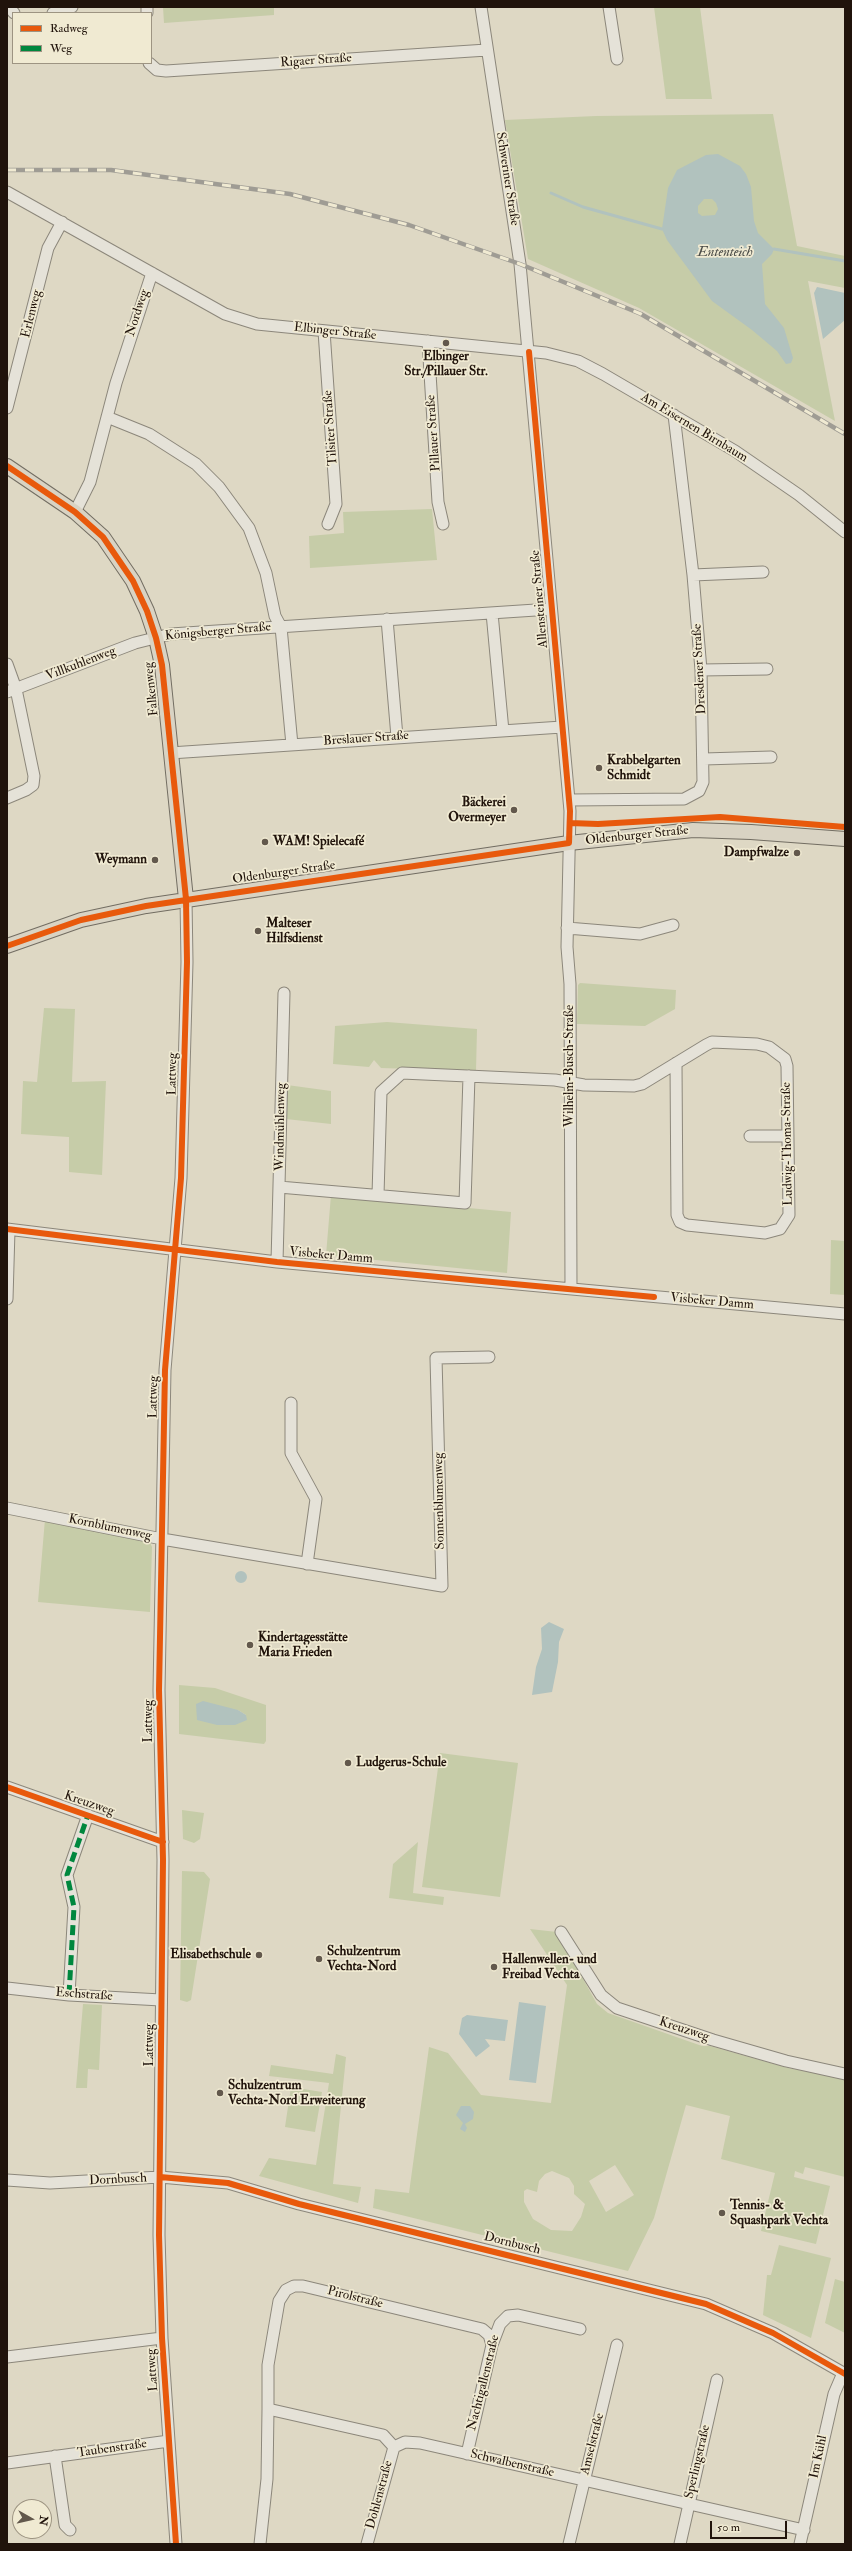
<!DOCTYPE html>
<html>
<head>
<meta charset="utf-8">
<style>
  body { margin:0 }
  #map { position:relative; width:852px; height:2551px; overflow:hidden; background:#ded8c4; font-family:"IM FELL Double Pica",serif }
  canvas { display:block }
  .frame { position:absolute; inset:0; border:8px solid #20130b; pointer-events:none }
  .legend { position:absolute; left:12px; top:12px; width:140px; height:52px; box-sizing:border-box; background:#f0ead2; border:1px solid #9d9482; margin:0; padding:5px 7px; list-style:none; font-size:12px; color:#20130b }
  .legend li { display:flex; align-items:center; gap:8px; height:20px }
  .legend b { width:20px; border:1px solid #9d9482 }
  .north { position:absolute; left:12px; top:2499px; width:40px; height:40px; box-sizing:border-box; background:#f0ead2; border:1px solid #9d9482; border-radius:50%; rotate:98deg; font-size:11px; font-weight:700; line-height:16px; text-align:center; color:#20130b }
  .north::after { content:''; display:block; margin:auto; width:14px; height:18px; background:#62584c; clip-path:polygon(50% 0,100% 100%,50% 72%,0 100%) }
  .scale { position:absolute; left:710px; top:2521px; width:77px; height:18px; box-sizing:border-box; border:2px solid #20130b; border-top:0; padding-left:5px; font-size:12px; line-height:14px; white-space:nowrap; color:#20130b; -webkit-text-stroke:3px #f0ead2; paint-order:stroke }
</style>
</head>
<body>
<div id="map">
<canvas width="852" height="2551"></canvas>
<div class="frame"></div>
<ul class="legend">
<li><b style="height:5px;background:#e8590c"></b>Radweg</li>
<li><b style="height:5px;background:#00873e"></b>Weg</li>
</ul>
<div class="north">N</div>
<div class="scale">50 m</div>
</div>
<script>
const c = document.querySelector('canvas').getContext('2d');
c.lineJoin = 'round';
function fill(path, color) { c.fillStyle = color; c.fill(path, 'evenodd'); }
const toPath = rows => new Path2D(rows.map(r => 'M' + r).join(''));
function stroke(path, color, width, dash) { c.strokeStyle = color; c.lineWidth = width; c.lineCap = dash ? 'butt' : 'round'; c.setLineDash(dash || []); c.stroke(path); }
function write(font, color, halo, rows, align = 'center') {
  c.font = font + ' "IM FELL Double Pica",serif'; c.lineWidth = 3.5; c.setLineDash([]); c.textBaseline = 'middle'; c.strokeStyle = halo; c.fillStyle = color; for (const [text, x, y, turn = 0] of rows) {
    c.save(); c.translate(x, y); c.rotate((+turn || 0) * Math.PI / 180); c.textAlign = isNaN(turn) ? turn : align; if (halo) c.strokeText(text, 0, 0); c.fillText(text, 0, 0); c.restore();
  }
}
fill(toPath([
  [163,7,274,7,274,15,164,23],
  [654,7,700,7,712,99,666,99],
  [773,114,797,246,845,256,845,288,808,281,835,421,639,308,528,259,505,120,596,116],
  [432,509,437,560,310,568,309,536,344,533,343,512],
  [580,983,676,990,675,1009,645,1026,577,1024,578,985],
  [44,1008,75,1009,72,1082,106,1081,102,1175,69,1172,69,1137,21,1134,23,1081,37,1082],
  [387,1022,477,1029,476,1071,381,1068,374,1060,369,1067,333,1064,335,1026],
  [287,1085,331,1091,331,1124,286,1119],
  [331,1195,511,1212,507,1273,326,1255],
  [831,1240,845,1241,845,1295,830,1294],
  [45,1519,149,1540,152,1547,150,1612,38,1602],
  [179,1685,215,1688,266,1705,266,1741,264,1744,179,1734],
  [238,1710,246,1715,208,1721],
  [440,1753,518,1763,500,1897,422,1887],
  [182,1810,204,1813,200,1839,194,1843,183,1839],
  [418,1842,413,1893,444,1897,443,1905,389,1898,393,1864],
  [182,1871,204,1872,210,1879,191,2000,187,2002,180,2000],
  [530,1929,557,1932,597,2004,608,2013,702,2046,710,2046,788,2068,845,2079,845,2177,805,2167,803,2174,795,2171,794,2177,830,2186,816,2244,761,2231,775,2173,721,2159,730,2116,686,2105,654,2218,628,2271,373,2208,375,2189,409,2193,429,2047,448,2053,481,2095,551,2103,567,1985],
  [615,2165,634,2195,606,2212,589,2181],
  [552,2171,569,2178,574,2186,574,2194,585,2204,581,2217,572,2231,551,2230,533,2219,524,2202,524,2191,527,2189,537,2192,539,2181,545,2174],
  [83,2004,102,2005,99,2070,88,2069,87,2088,76,2088],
  [336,2054,346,2057,333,2184,361,2187,358,2203,259,2176,269,2158,316,2165,329,2083,269,2076,271,2065,333,2074],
  [291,2087,322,2092,315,2132,285,2127],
  [779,2245,831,2258,811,2338,763,2315,767,2275,771,2275],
  [835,2279,845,2282,845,2333,825,2323]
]), '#c6cca8');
fill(toPath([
  [718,154,740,166,746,174,751,187,754,221,758,233,774,249,772,254,762,264,765,304,784,328,793,358,791,363,786,364,777,351,752,330,712,301,667,240,662,229,668,188,677,170,706,155],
  [704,199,712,199,716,203,718,209,715,215,702,216,698,213,698,206],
  [817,287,845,293,845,320,823,339,814,293],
  '235 1577a6 6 0 1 1 12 0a6 6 0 1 1-12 0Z',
  [549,1622,564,1629,559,1642,558,1662,552,1692,532,1695,536,1667,542,1649,541,1628],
  [203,1701,238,1710,246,1715,247,1720,235,1725,217,1725,197,1720,196,1704],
  [519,2002,546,2006,536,2083,509,2080],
  [467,2015,508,2020,505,2041,485,2039,490,2046,476,2057,459,2034,462,2018],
  [461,2106,470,2106,474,2112,473,2119,465,2124,467,2128,465,2132,460,2129,463,2123,456,2115]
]), '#b1c2be');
stroke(toPath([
  [551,193,583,207,662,229],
  [774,249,845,261]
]), '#b1c2be', 3);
const minor = toPath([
  [9,7,14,13],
  [147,7,147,13],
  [481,7,520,264,570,811,567,947,570,984,571,1289],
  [609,7,617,59],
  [53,13,72,7],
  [149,63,157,70,166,71,487,50],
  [7,192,225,314,257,324,546,353,578,361,603,374,735,451,799,495,845,532],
  [324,331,336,504,328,524],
  [428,341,438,502,443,524],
  [7,408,48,248,62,222],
  [107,417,149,434,196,464,219,487,249,528,266,573,275,616,281,627,292,745],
  [75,512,90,482,116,383,152,273],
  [693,575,763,572],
  [492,613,503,731],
  [387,619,397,737],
  [7,664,16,689,34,776,33,785,26,790,7,798],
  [701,670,767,669],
  [7,692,135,643,171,634,551,609],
  [170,753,562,727],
  [704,759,771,757],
  [569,800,684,799,699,791,703,782,701,670,693,575,674,415],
  [567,928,640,934,673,925],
  [750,1136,788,1136],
  [279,1187,465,1203,469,1076],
  [378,1195,381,1092,402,1073,555,1080,584,1085,634,1086,642,1084,706,1045,712,1042,757,1044,769,1047,785,1059,787,1066,789,1215,780,1229,765,1233,687,1225,680,1222,677,1215,676,1063],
  [7,1229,277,1262,845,1314],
  [277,1262,284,993],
  [7,1299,9,1230],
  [291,1403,291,1453,316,1499,307,1564],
  [7,1508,162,1539,442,1586,436,1358,489,1357],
  [7,1787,163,1842],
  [561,1932,601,1995,617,2008,713,2040,786,2061,845,2074],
  [7,1988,69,1995,161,2000],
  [69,1995,74,1907,67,1875,88,1815],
  [7,2180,50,2183,160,2177,228,2183,299,2204,706,2304,773,2333,845,2374],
  [492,2345,489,2335,482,2329,303,2286,294,2286,286,2290,279,2301,268,2365,268,2409,383,2435,394,2447,405,2442,420,2443,804,2530],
  [7,2357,162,2338],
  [467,2454,492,2345,500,2324,508,2316,518,2315,580,2329],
  [55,2456,65,2525,70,2530],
  [7,2463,169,2441],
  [176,2544,162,2338,159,2235,163,1860,159,1690,165,1370,181,1178,187,962,186,899],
  [260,2544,267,2479,268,2409],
  [367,2544,394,2447],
  [569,2544,617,2345],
  [680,2544,717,2380],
  [800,2544,834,2394,843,2373]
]);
const major = toPath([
  [7,466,75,512,103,537,133,581,147,611,156,638,162,665,186,899],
  [7,946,81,920,146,906,569,843,693,830,751,832,845,839]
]);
stroke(minor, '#8c877b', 13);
stroke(major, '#726d62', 16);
stroke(minor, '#e5e2d8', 11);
stroke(major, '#d9d3c3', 14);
const rail = toPath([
  [7,170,111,170,290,194,409,225,520,264,641,314,845,434]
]);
stroke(rail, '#9f9c94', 4.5);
stroke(rail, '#f0ead2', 3, [9]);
stroke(toPath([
  [69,1995,74,1907,67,1875,88,1815]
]), '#00873e', 5, [10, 5]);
stroke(toPath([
  [7,466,75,512,103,537,133,581,147,611,156,638,162,665,186,899,187,962,181,1178,165,1370,159,1690,163,1860,159,2235,162,2338,176,2544],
  [570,823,598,824,720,817,845,827],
  [7,946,81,920,146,906,569,843,570,811,529,352],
  [7,1229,277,1262,654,1297],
  [7,1787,163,1842],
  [160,2177,228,2183,299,2204,706,2304,773,2333,845,2374]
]), '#e8590c', 6);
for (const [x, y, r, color] of [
  [446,343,4,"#62584c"],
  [599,768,4,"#62584c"],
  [514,810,4,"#62584c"],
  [265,842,4,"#62584c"],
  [797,853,4,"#62584c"],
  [155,860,4,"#62584c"],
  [258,931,4,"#62584c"],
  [250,1645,4,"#62584c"],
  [348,1763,4,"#62584c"],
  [259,1955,4,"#62584c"],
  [319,1959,4,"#62584c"],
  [494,1967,4,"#62584c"],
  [220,2093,4,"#62584c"],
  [722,2213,4,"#62584c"]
]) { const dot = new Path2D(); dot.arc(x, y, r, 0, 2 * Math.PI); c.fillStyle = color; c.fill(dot); stroke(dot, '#f0ead2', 1.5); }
write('13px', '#20130b', '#f0ead2', [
  ["Rigaer Straße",316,61,-4],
  ["Schweriner Straße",507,179,81],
  ["Nordweg",138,313,-72],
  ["Erlenweg",32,314,-76],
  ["Elbinger Straße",335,332,6],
  ["Tilsiter Straße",331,428,-94],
  ["Am Eisernen Birnbaum",694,428,31],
  ["Pillauer Straße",434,433,-94],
  ["Allensteiner Straße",540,599,-95],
  ["Königsberger Straße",218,632,-5],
  ["Villkuhlenweg",81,664,-21],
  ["Dresdener Straße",700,669,-93],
  ["Falkenweg",152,689,-96],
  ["Breslauer Straße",366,739,-4],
  ["Oldenburger Straße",637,836,-6],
  ["Oldenburger Straße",284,873,-8],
  ["Wilhelm-Busch-Straße",570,1066,-90],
  ["Lattweg",173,1074,-89],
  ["Windmühlenweg",281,1127,-89],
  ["Ludwig-Thoma-Straße",788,1144,-91],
  ["Visbeker Damm",331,1256,5],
  ["Visbeker Damm",712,1302,5],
  ["Lattweg",154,1397,-89],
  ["Sonnenblumenweg",440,1501,-91],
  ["Kornblumenweg",110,1528,12],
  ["Lattweg",149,1721,-90],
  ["Kreuzweg",89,1804,19],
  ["Eschstraße",84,1995,4],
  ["Kreuzweg",684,2030,18],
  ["Lattweg",150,2045,-90],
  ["Dornbusch",118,2180,-3],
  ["Dornbusch",512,2244,14],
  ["Pirolstraße",355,2298,14],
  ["Lattweg",153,2370,-94],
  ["Nachtigallenstraße",484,2383,-76],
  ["Amselstraße",593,2444,-76],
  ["Taubenstraße",112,2449,-8],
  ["Im Kühl",819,2457,-78],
  ["Sperlingstraße",698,2462,-77],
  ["Schwalbenstraße",512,2464,13],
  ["Dohlenstraße",380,2495,-75]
]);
write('bold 13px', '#20130b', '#f0ead2', [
  ["Elbinger",446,357,"center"],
  ["Str./Pillauer Str.",446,372,"center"],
  ["Krabbelgarten",607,761],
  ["Schmidt",607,776],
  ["Bäckerei",506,803,"right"],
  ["Overmeyer",506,818,"right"],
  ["WAM! Spielecafé",273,842],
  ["Dampfwalze",789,853,"right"],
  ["Weymann",147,860,"right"],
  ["Malteser",266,924],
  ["Hilfsdienst",266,939],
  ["Kindertagesstätte",258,1638],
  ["Maria Frieden",258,1653],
  ["Ludgerus-Schule",356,1763],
  ["Schulzentrum",327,1952],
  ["Vechta-Nord",327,1967],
  ["Elisabethschule",251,1955,"right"],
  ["Hallenwellen- und",502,1960],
  ["Freibad Vechta",502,1975],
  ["Schulzentrum",228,2086],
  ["Vechta-Nord Erweiterung",228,2101],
  ["Tennis- &",730,2206],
  ["Squashpark Vechta",730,2221]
], 'left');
write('italic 14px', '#4c4d49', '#f0ead2', [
  ["Ententeich",725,253]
]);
</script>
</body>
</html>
